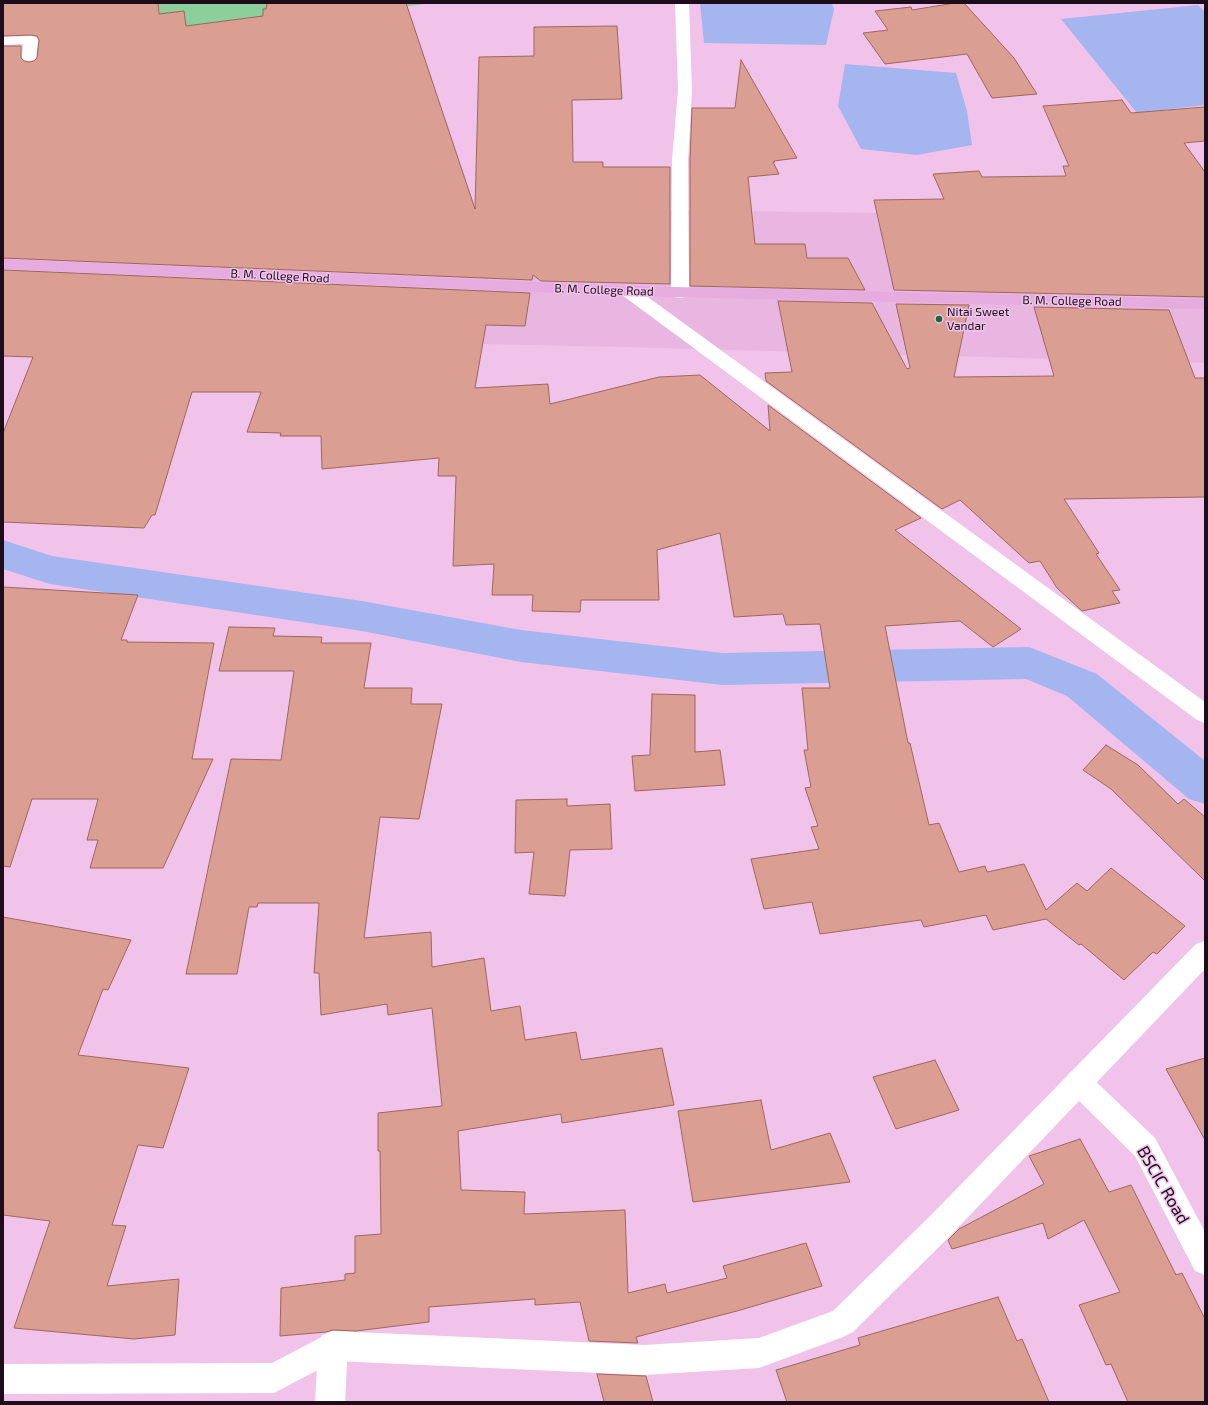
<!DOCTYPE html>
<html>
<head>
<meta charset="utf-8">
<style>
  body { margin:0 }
  #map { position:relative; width:1208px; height:1405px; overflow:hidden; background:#f1c3ea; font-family:"Exo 2",sans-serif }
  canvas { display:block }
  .frame { position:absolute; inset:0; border:4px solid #1d0d1b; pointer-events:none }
</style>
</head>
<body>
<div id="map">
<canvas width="1208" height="1405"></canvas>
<div class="frame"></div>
</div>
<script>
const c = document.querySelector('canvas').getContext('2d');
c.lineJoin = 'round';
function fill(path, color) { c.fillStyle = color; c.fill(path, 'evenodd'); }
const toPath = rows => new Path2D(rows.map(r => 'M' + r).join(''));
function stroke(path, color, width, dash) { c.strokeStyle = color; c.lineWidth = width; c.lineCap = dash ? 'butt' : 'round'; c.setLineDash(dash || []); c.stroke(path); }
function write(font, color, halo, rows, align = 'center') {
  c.font = font + ' "Exo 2",sans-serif'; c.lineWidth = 3; c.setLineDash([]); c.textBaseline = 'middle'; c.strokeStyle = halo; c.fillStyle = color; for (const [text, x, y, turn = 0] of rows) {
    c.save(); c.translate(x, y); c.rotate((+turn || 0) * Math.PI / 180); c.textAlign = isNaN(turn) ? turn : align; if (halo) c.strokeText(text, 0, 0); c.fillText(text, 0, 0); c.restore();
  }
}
fill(toPath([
  [3,202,1052,215,1205,209,1205,363,622,347,3,334]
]), '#e9b6e1');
fill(toPath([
  [123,3,434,3,35,50,65,30]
]), '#8ccf9d');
fill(toPath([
  [700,3,832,3,834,9,826,45,704,43],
  [1198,5,1205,12,1205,105,1137,113,1061,19],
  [845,64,956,73,967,111,972,145,917,155,861,149,838,106]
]), '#a4b5ef');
fill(toPath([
  [3,540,52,556,362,601,521,630,723,653,1029,647,1097,674,1205,761,1205,804,1189,799,1067,696,1026,679,723,685,521,662,362,631,50,584,3,569,3,540]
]), '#a4b5ef');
const building = toPath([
  [3,3,158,3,159,14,184,11,186,26,263,16,263,9,266,9,267,3,406,3,475,209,479,57,534,56,534,27,617,26,622,99,572,100,573,162,603,162,603,167,670,167,670,284,541,281,533,275,532,280,3,258,3,46,21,46,21,58,24,61,29,62,34,61,37,58,39,40,37,36,31,35,3,36,3,3],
  [955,3,964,3,1014,58,1037,94,992,98,967,54,885,64,863,33,888,30,875,11,911,7,912,10,955,3],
  [741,60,797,158,774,161,775,162,773,162,779,174,748,177,755,244,805,244,807,258,848,258,865,290,690,286,690,160,692,108,735,108,741,60],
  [1122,100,1131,113,1205,107,1205,141,1184,143,1205,172,1205,297,894,290,874,200,944,199,933,174,979,171,982,177,1066,176,1063,166,1069,166,1043,106,1122,100],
  [3,270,530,293,525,326,486,325,475,388,548,384,550,404,659,377,700,375,770,431,768,405,921,518,895,530,1021,629,993,647,960,621,885,626,908,743,910,743,929,825,939,823,959,872,985,866,987,872,1024,864,1046,910,1077,883,1087,891,1111,868,1185,926,1157,954,1153,952,1124,980,1081,944,1079,945,1046,919,993,930,986,915,924,927,921,920,820,934,812,902,764,909,751,859,819,849,811,827,818,826,805,788,811,787,804,750,808,750,802,688,830,688,820,624,786,625,783,614,734,617,720,533,657,550,659,600,581,600,580,612,532,611,533,595,492,595,494,564,453,566,456,476,438,476,439,458,322,469,321,436,280,436,281,433,247,432,261,392,192,392,155,515,152,515,144,528,3,522,3,433,33,357,3,356,3,270],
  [778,301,872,303,907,369,910,368,896,304,969,305,954,377,1054,376,1034,307,1169,310,1195,378,1205,378,1205,497,1064,499,1099,553,1096,554,1120,590,1112,591,1120,603,1082,611,1057,588,1040,561,1029,563,960,500,942,509,766,381,765,373,792,372,778,301],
  [3,587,138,595,121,640,127,640,127,642,214,643,192,759,213,759,163,868,90,868,98,840,87,840,98,799,32,799,10,867,3,866,3,587],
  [229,627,275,628,273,636,322,637,321,643,371,643,364,688,412,688,411,704,442,704,419,819,380,817,364,938,431,932,432,967,484,958,491,1011,520,1006,525,1040,576,1032,581,1060,662,1048,674,1105,562,1123,561,1114,458,1131,461,1190,525,1192,524,1214,625,1210,628,1293,665,1284,667,1293,727,1278,723,1266,806,1243,822,1286,737,1311,636,1337,638,1343,589,1341,580,1302,535,1305,535,1299,429,1307,429,1322,356,1331,333,1330,326,1332,280,1336,281,1288,345,1280,345,1274,355,1273,355,1236,381,1234,380,1151,378,1151,378,1113,442,1106,432,1008,388,1015,387,1004,321,1015,319,973,314,973,319,903,258,903,257,907,249,907,237,974,186,974,231,759,281,760,294,671,219,671,229,627],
  [652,694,695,695,695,752,720,750,725,785,635,791,632,756,650,755,652,694],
  [1106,745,1138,765,1178,804,1184,799,1205,817,1205,881,1111,789,1083,770,1106,745],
  [567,799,567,806,610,804,612,849,570,850,565,896,529,894,534,852,515,853,516,800,567,799],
  [3,917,131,940,108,990,103,989,78,1055,189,1068,163,1148,138,1145,112,1225,126,1226,107,1286,179,1279,175,1335,134,1339,14,1328,50,1221,3,1215,3,917],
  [1205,1058,1205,1140,1166,1069,1205,1058],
  [935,1060,959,1110,896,1129,873,1077,935,1060],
  [761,1100,771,1150,830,1133,850,1182,693,1202,678,1111,761,1100],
  [1080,1139,1109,1192,1131,1185,1176,1275,1182,1273,1205,1319,1205,1402,1128,1402,1111,1364,1106,1365,1079,1305,1120,1292,1084,1220,1048,1239,1043,1223,952,1249,948,1240,959,1229,1044,1184,1029,1156,1080,1139],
  [998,1297,1017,1341,1022,1339,1049,1402,787,1402,776,1370,860,1345,858,1338,998,1297],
  [597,1374,646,1376,653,1402,604,1402,597,1374]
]);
fill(building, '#da9e92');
stroke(building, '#9e675c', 1);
fill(toPath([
  [675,3,689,3,692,90,688,160,689,293,686,297,680,298,674,297,671,293,672,160,678,90,675,3],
  [31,36,36,37,38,40,36,57,34,60,29,61,24,60,22,57,23,44,3,45,3,37,31,36],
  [1078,1069,1087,1073,1155,1138,1205,1232,1205,1275,1195,1271,1135,1156,1069,1091,1065,1082,1069,1073,1078,1069],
  [333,1331,344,1335,348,1346,345,1402,315,1402,318,1346,322,1335,333,1331]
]), '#fff');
fill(toPath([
  [628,286,634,287,1205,702,1205,723,1197,720,622,295,619,291,622,287,628,286],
  [1205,941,1205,969,951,1235,853,1332,843,1337,759,1368,644,1375,335,1361,274,1393,3,1394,3,1364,272,1363,333,1331,644,1345,759,1338,833,1311,931,1215,1196,944,1205,941]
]), '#fff');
fill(toPath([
  [3,259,628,286,1205,299,1205,309,628,296,3,269,3,259]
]), '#e6abdf');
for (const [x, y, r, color] of [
  [939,319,4,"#1a6838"]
]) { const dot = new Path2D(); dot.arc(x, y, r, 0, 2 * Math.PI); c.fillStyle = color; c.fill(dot); stroke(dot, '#f1c3ea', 1.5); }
write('12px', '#1d0d1b', '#f1c3ea', [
  ["B. M. College Road",280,276,3],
  ["B. M. College Road",604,290,2],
  ["B. M. College Road",1072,301,1]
]);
write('12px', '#1d0d1b', '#f1c3ea', [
  ["Nitai Sweet",947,312],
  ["Vandar",947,326]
], 'left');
write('17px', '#1d0d1b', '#f1c3ea', [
  ["BSCIC Road",1163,1185,60]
]);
</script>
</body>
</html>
